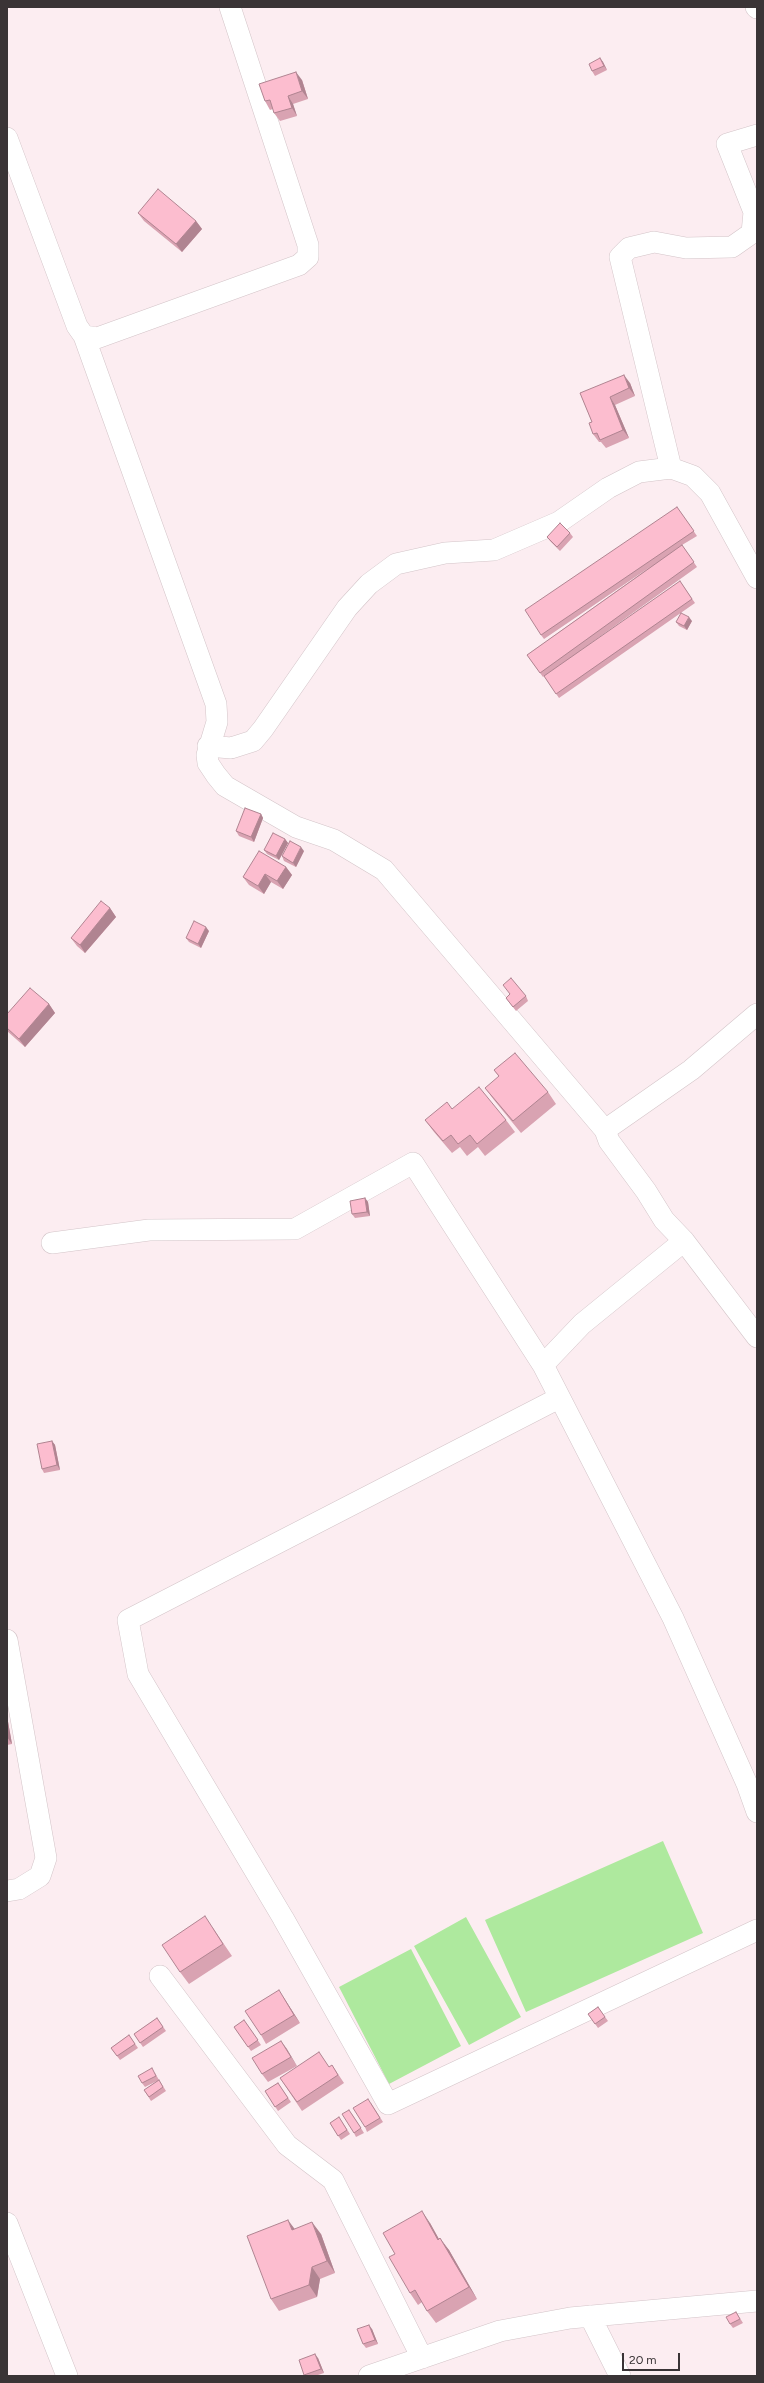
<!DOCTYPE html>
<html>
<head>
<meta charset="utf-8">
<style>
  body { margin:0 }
  #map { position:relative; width:764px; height:2383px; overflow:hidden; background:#fcedf1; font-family:Figtree,sans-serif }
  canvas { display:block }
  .frame { position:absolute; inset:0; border:8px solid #3a3436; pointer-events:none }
  .scale { position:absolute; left:622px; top:2353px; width:58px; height:18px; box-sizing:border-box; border:2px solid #3a3436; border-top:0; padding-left:5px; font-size:12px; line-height:14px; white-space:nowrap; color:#3a3436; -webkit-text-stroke:3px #fcedf1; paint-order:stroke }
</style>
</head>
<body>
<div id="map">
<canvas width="764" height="2383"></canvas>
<div class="frame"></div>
<div class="scale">20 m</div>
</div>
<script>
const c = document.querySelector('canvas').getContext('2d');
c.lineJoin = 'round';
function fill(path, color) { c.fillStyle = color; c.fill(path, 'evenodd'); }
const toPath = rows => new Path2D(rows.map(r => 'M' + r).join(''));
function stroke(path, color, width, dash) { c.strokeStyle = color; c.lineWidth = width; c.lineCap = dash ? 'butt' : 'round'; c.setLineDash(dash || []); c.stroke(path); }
fill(toPath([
  [663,1841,703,1933,526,2012,485,1920],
  [466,1917,521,2017,469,2045,414,1946],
  [411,1949,461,2046,389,2084,339,1987]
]), '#aee99e');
const street = toPath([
  [756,7,757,8],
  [7,138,77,326,84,336,97,338,299,265,308,257,308,245,230,7],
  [84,336,216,704,217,722,207,755,208,763,216,775,225,786,296,827,334,840,384,870,605,1130],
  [671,468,620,257,629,248,654,242,686,248,732,247,752,233,754,212,727,144,757,135],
  [208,746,231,748,253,741,263,729,347,608,369,584,396,564,445,553,494,550,559,522,608,488,639,472,671,468,693,476,710,493,757,578],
  [684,1241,757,1337],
  [52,1243,149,1230,295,1229,413,1163,543,1365,673,1618,747,1784,757,1812],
  [543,1365,582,1324,684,1241,664,1220,646,1191,609,1141,605,1130,691,1070,757,1014],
  [559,1398,128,1620,138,1674,283,1918,388,2104,757,1930],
  [7,1640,46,1858,40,1876,19,1889,7,1891],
  [160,1976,287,2145,333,2180,422,2358],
  [7,2223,67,2376],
  [590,2316,620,2376],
  [369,2376,500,2331,570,2318,757,2301]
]);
stroke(street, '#d3c4c8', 22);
stroke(street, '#fff', 21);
fill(toPath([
  [600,58,603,62,607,70,595,76,592,71],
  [302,80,308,99,293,104,297,116,280,121,274,113,273,109,270,110,265,101],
  [138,213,196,221,202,229,182,252,144,221],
  [630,383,635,396,615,405,629,438,606,448,601,442,599,442,593,434,592,422,580,393],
  [677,507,697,536,682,545,697,567,577,653,680,581,695,603,559,698,544,676,543,677,527,655,653,565,544,639,541,635],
  [570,533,573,537,560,551,550,541,547,537],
  [692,621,687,630,679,626,676,622],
  [261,814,263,818,254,842,239,836,236,831],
  [285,839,288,843,279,860,267,854,264,850],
  [304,851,296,867,284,861,282,856],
  [286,867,292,875,283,889,271,882,264,894,249,885,243,877],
  [110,908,116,917,85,953,77,946,71,938],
  [209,931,201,948,189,942,186,938],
  [510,995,526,996,528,1001,516,1011,506,998],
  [49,1004,55,1013,25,1047,7,1031,7,1014],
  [494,1070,548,1092,556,1104,521,1133,494,1100,485,1088,499,1077],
  [452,1109,506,1120,515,1132,485,1156,478,1147,467,1156,460,1147,452,1153,434,1132,425,1120],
  [365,1198,368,1202,370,1216,355,1218,352,1214],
  [52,1441,55,1445,60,1470,44,1473,42,1469],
  [7,1716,12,1744,7,1745],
  [213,1928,232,1956,189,1984,180,1972],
  [284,1998,300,2023,266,2044,261,2035],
  [598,2007,608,2021,598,2028,588,2014],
  [157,2018,166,2031,143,2047,134,2034],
  [244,2020,261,2045,251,2051,234,2027],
  [129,2035,138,2048,120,2060,111,2048],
  [281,2041,297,2066,268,2082,262,2074],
  [332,2065,344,2083,302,2111,280,2078,329,2067],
  [155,2073,159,2080,166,2091,151,2101,144,2090,157,2081,145,2087,142,2083],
  [278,2083,291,2102,278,2111,265,2091],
  [371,2103,383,2122,367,2132,365,2127],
  [352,2114,364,2133,356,2137,354,2133],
  [339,2117,350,2134,341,2140,330,2123],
  [430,2223,439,2239,449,2250,477,2299,436,2323,427,2311,422,2302,418,2305,410,2293,395,2254],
  [294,2229,321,2234,335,2273,320,2279,317,2297,279,2311,271,2299],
  [736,2312,743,2323,733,2328,730,2324],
  [372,2329,378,2344,366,2348,363,2344],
  [318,2358,324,2373,315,2376,305,2376,304,2375]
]), '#d9a3b2');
fill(toPath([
  [600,58,603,62,607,70,604,66],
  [296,72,302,80,308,99,302,91],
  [288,96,293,104,297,116,292,108],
  [196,221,202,229,182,252,176,244],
  [624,375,630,383,635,396,629,388],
  [610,397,615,405,629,438,623,430],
  [689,617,692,621,687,630,684,626],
  [261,814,263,818,254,842,251,837],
  [285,839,288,843,279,860,276,856],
  [301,847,304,851,296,867,293,863],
  [286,867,292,875,283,889,277,881],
  [265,874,271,882,264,894,258,886],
  [110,908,116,917,85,953,80,945],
  [206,927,209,931,201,948,198,944],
  [49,1004,55,1013,25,1047,19,1039],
  [365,1198,368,1202,370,1216,367,1212],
  [52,1441,55,1445,60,1470,57,1465],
  [7,1716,12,1744,7,1737],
  [279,1990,284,1998,300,2023,294,2015],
  [281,2041,287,2049,297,2066,291,2057],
  [422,2211,430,2223,446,2252,438,2240],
  [288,2220,297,2232,292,2230],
  [312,2222,321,2234,335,2273,327,2261],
  [440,2238,449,2250,477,2299,469,2287],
  [312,2267,320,2279,317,2297,309,2285],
  [369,2325,372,2329,378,2344,375,2340],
  [315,2354,318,2358,324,2373,321,2369]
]), '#b08491');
const building = toPath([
  [600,58,604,66,592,71,589,64,600,58],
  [296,72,302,91,288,96,292,108,274,113,270,100,265,101,259,84,296,72],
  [158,189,196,221,176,244,138,213,158,189],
  [624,375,629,388,610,397,623,430,600,440,597,433,593,434,589,423,592,422,580,393,624,375],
  [677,507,694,531,541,635,525,610,677,507],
  [560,523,570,533,557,547,547,537,560,523],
  [682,545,694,562,540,673,527,655,682,545],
  [680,581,692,599,556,694,544,676,680,581],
  [681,613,689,617,684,626,676,622,681,613],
  [245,808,261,814,251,837,236,831,245,808],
  [273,833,285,839,276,856,264,850,273,833],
  [290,841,301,847,293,863,282,856,290,841],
  [259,851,286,867,277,881,265,874,258,886,243,877,259,851],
  [101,901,110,908,80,945,71,938,101,901],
  [194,921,206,927,198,944,186,938,194,921],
  [511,978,526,996,513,1007,506,998,510,994,503,985,511,978],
  [30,988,49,1004,19,1039,7,1028,7,1014,30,988],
  [515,1053,548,1092,513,1121,485,1088,499,1076,494,1070,515,1053],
  [479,1087,506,1120,477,1144,470,1135,458,1144,451,1135,443,1141,425,1120,447,1102,452,1109,479,1087],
  [365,1198,367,1212,352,1214,350,1201,365,1198],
  [52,1441,57,1465,42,1469,37,1444,52,1441],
  [205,1916,223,1944,180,1972,162,1945,205,1916],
  [279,1990,294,2015,261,2035,245,2011,279,1990],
  [598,2007,605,2017,595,2024,588,2014,598,2007],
  [157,2018,163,2027,140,2043,134,2034,157,2018],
  [244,2020,258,2040,248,2047,234,2027,244,2020],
  [129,2035,135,2044,117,2056,111,2048,129,2035],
  [281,2041,291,2057,262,2074,252,2058,281,2041],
  [319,2052,329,2067,332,2065,338,2075,297,2102,280,2078,319,2052],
  [152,2068,156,2076,142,2083,138,2076,152,2068],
  [159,2080,163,2087,149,2097,144,2090,159,2080],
  [278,2083,288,2098,275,2107,265,2091,278,2083],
  [368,2099,380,2118,365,2127,353,2108,368,2099],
  [349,2110,361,2128,354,2133,342,2114,349,2110],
  [339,2117,347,2130,338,2136,330,2123,339,2117],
  [422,2211,438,2240,440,2238,469,2287,427,2311,415,2290,410,2293,389,2257,395,2254,383,2233,422,2211],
  [288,2220,292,2230,312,2222,327,2261,312,2267,309,2285,271,2299,247,2236,288,2220],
  [736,2312,740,2319,730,2324,726,2317,736,2312],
  [369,2325,375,2340,363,2344,357,2329,369,2325],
  [315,2354,321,2369,304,2375,299,2360,315,2354]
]);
fill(building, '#fcbdcf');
stroke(building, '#b08491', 1);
</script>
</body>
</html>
